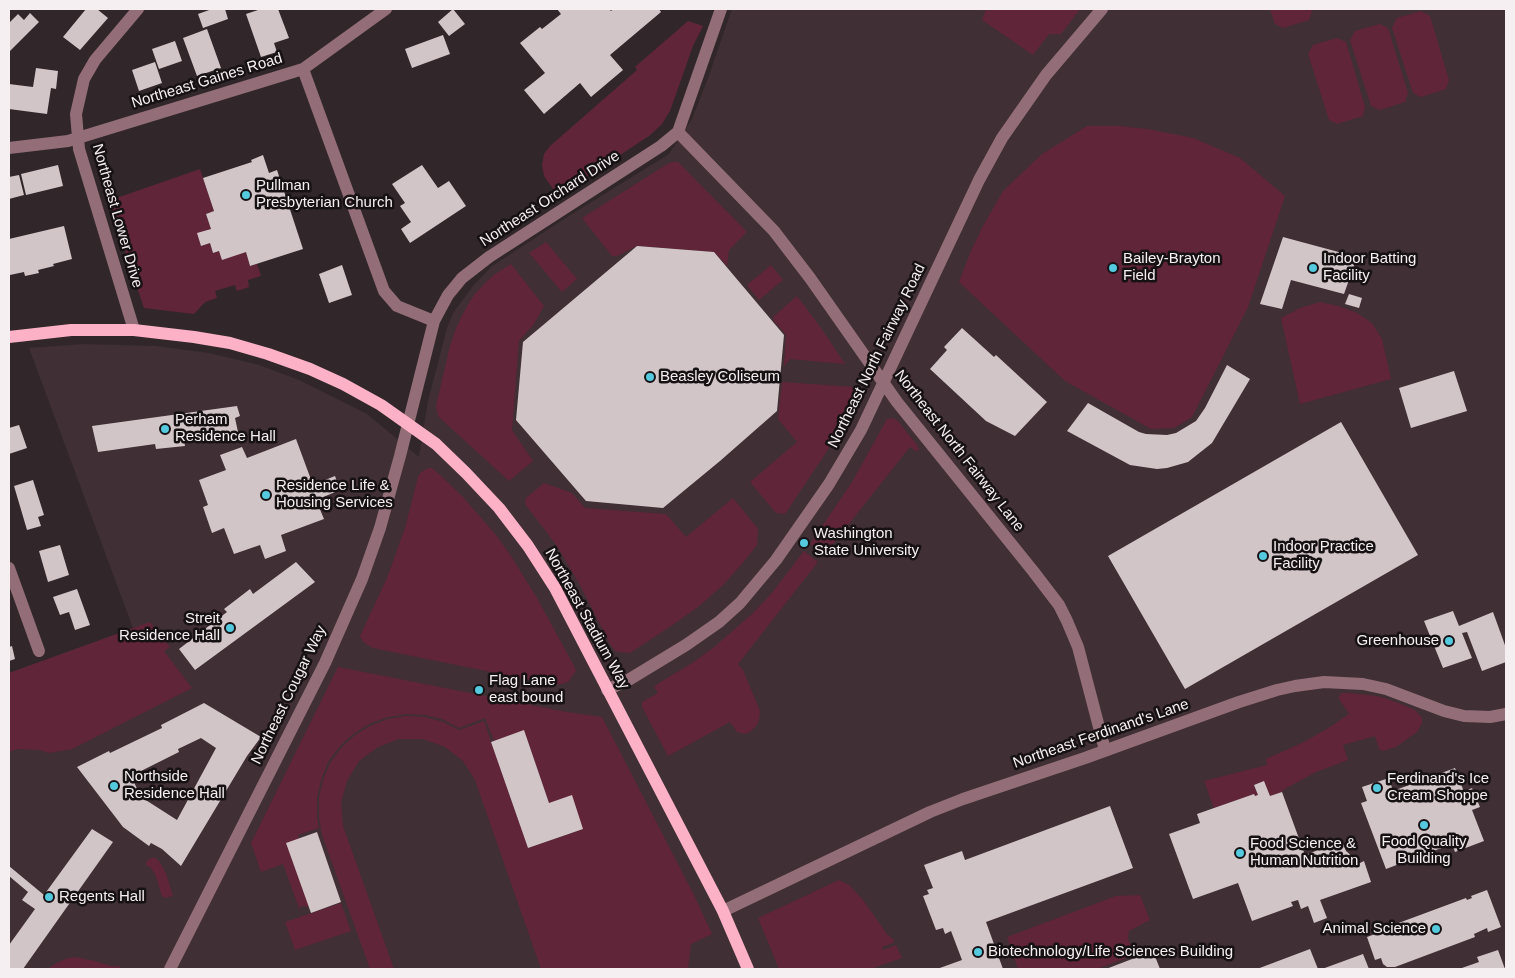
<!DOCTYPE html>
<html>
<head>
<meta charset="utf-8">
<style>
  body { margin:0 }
  #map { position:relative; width:1515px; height:978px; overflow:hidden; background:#31272a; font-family:Arial,sans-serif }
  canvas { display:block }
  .frame { position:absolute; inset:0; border:10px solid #f6eff1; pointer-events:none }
</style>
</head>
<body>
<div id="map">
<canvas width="1515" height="978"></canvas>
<div class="frame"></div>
</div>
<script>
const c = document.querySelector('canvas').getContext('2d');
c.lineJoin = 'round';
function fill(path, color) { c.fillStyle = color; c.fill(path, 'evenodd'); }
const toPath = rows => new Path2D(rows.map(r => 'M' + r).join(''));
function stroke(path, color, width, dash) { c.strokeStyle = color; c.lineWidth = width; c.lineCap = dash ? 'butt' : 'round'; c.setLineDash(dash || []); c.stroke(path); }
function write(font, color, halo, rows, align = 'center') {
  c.font = font + ' Arial,sans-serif'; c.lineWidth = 5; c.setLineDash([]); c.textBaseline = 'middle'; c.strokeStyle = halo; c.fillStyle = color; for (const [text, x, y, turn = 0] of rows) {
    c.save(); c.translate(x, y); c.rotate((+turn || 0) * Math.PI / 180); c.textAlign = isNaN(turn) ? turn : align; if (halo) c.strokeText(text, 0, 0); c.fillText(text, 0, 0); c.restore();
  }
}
fill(toPath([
  [732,9,1506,9,1506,969,9,969,9,673,133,628,29,348,83,344,156,346,209,353,259,365,299,380,367,414,419,457,428,401,447,328,453,313,473,286,492,266,572,214,669,154,692,119,708,78]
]), '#402f34');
fill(toPath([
  [986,9,1080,9,1061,34,1049,34,1033,55,982,20],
  [1270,9,1311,9,1312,11,1309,20,1283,28,1275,24],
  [1421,11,1430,16,1449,80,1446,89,1421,97,1413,93,1392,28,1397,18],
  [688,21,703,26,693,46,670,111,662,124,649,136,558,196,544,176,542,165,544,154,550,146,637,70,635,67],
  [1380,24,1388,28,1408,93,1405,102,1380,110,1371,106,1350,40,1355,31],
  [1337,38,1346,42,1365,107,1363,116,1337,124,1329,120,1308,54,1313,45],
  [1087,126,1119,126,1148,129,1193,138,1240,158,1285,196,1248,307,1192,417,1174,428,1151,429,1065,381,959,282,970,253,983,226,1003,191,1042,154],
  [673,162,678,162,682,166,747,232,729,250,727,266,714,252,637,246,617,256,612,256,582,218,669,163],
  [200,169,214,211,206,214,211,229,198,234,201,246,210,243,213,253,219,251,246,252,250,266,257,264,261,276,248,280,249,287,237,291,235,285,215,291,217,298,205,302,194,314,144,308,108,201],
  [546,242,577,279,562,292,529,253],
  [511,264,544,306,534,324,519,341,512,430,533,461,509,481,442,420,438,416,436,406,450,346,456,328,467,306,474,295,486,282,495,274],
  [771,265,783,280,759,300,747,285],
  [797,296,821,328,845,364,790,359,784,366,786,335,774,321,773,317],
  [1320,302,1338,306,1355,312,1372,323,1382,339,1391,379,1300,404,1281,318,1300,308],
  [782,382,854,387,856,399,835,439,785,514,776,513,750,482,797,442,778,419],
  [892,418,897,420,917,445,919,450,916,451,910,447,825,554,810,544,852,482,887,419],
  [428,468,432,468,439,474,462,496,496,535,511,556,537,598,574,666,576,671,568,682,557,685,550,684,373,648,363,642,360,636,387,578,405,528,418,477,420,473],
  [544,483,572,493,585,508,666,514,686,537,733,498,758,529,757,545,741,565,723,585,698,607,671,626,630,653,619,652,615,651,610,644,581,587,557,546,525,504,526,498],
  [804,551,818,562,738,664,743,670,760,711,759,720,757,725,750,732,745,734,737,732,730,722,668,756,642,707,642,702,658,693,654,687,659,683,692,663,713,648,752,614,771,594],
  [150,622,170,647,164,651,192,688,72,749,49,753,39,750,17,749,9,752,9,673],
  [338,667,567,712,602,717,694,895,712,934,691,944,688,969,541,969,475,780,463,761,445,747,423,739,399,739,378,747,359,761,347,781,341,803,343,826,394,969,370,969,322,835,319,817,319,798,323,780,330,763,341,748,355,735,370,726,388,719,406,716,425,717,443,722,459,730,484,721,528,848,583,829,549,803,524,731,494,741,485,718,459,728,442,719,425,715,406,714,388,717,369,724,353,734,339,747,328,762,321,780,317,798,317,817,319,828,298,835,299,839,287,843,309,907,300,906,300,911,283,864,261,872,251,843],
  [1342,693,1349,693,1377,696,1396,702,1415,710,1422,718,1422,723,1417,732,1396,747,1383,751,1379,749,1375,736,1343,745,1348,760,1316,772,1283,790,1282,792,1270,796,1264,781,1254,785,1258,795,1255,796,1254,794,1214,808,1204,781,1267,765,1266,759,1304,742,1330,727,1349,714,1339,699,1339,696],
  [154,857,159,861,166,873,173,896,165,898,162,896,155,874,151,868,146,865,146,862,148,860],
  [839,880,849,885,863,900,887,934,894,940,893,943,882,947,883,950,896,945,902,958,871,969,779,969,758,918],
  [1140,895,1150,920,1129,931,1128,938,1134,955,1097,969,1018,969,1007,937,1116,896],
  [341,903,351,931,295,950,285,922],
  [75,957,95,961,111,966,119,966,121,969,48,969,53,965,65,959]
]), '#602539');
fill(toPath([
  [86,9,97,9,108,18,80,50,63,37],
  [212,9,225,9,228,19,203,28,198,14],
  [261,9,278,9,289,38,274,43,277,52,261,57,246,14],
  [453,9,465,24,449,36,438,22],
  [557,9,609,9,611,11,613,9,659,9,661,12,610,55,623,70,591,97,580,83,544,114,524,90,545,73,520,43,540,27,542,29,561,14],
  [30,13,39,22,9,52,9,23,18,14,24,20],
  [207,29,221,68,197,76,183,38],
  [443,35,450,54,412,68,405,49],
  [175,41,182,61,159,69,152,49],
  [155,62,162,83,139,91,132,70],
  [36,68,58,71,56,89,51,88,47,114,9,109,9,84,33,87],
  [263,155,269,173,277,170,303,249,250,266,246,252,222,260,219,251,213,253,210,243,201,246,197,233,211,229,206,214,214,211,203,178,252,162,251,160],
  [58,165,63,186,26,195,21,174],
  [422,165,438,188,449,181,466,206,410,243,401,229,411,222,400,206,405,203,392,184],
  [19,175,24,195,9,199,9,177],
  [64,226,72,259,53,264,54,266,38,270,39,273,25,276,24,272,10,275,9,239],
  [1283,237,1357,257,1344,294,1291,280,1282,309,1260,304],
  [637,246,714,252,784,335,777,411,720,461,663,508,586,501,516,420,523,342],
  [342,265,352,295,329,303,319,274],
  [1349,294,1362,298,1359,308,1345,304],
  [962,328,994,357,996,355,1047,402,1015,436,986,421,930,369,947,350,944,347],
  [1227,365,1250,379,1212,443,1188,462,1167,468,1157,469,1130,465,1067,431,1088,403,1139,432,1146,434,1167,435,1176,433,1196,421,1205,408],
  [1454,371,1467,411,1411,428,1399,388],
  [237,406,240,416,235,418,238,432,184,440,185,446,156,449,155,444,98,452,92,426],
  [1341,422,1418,555,1185,689,1108,556],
  [19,425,27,448,9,454,9,428],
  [296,439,313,485,335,476,340,490,316,500,324,519,281,535,286,551,265,559,260,545,234,554,224,528,212,533,203,507,208,505,199,480,226,470,220,455,242,447,247,458],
  [33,480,44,515,38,517,41,526,27,530,14,486],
  [60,545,69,575,48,582,39,551],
  [296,562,315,582,195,670,179,649,227,612,224,609,250,589,253,594],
  [77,589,90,625,75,630,69,612,60,615,53,597],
  [1453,611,1459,626,1493,612,1506,648,1506,662,1482,671,1467,632,1462,633,1472,658,1443,668,1424,621],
  [12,646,15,659,9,661,9,647],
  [204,703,261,737,247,756,181,866,162,849,151,843,149,846,123,827,77,767,109,751,110,753,162,728,161,725],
  [201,738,216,748,177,820,141,797,131,776,179,752,178,749],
  [524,730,549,803,572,795,583,829,528,848,491,742],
  [1455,768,1464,792,1472,788,1480,807,1472,810,1484,841,1455,852,1452,844,1386,869,1361,803,1367,801,1362,787,1389,778,1393,791],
  [1264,781,1270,796,1282,792,1305,855,1342,841,1346,851,1360,863,1364,861,1371,882,1320,900,1327,918,1314,923,1308,906,1301,909,1298,900,1291,902,1293,906,1252,921,1238,883,1193,899,1169,834,1200,823,1197,814,1254,794,1255,796,1258,795,1254,785],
  [1110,806,1133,868,986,922,1003,969,937,969,962,960,951,931,945,934,943,928,936,930,923,896,929,894,927,890,933,888,924,865,962,851,965,860],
  [92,829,113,842,23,969,9,969,9,945,35,909,22,900,28,892,9,876,9,866,44,895],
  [317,832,341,902,311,913,286,843],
  [1487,890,1501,927,1488,932,1487,928,1474,934,1475,937,1395,967,1387,967,1383,964,1381,958,1375,960,1367,937,1386,930,1385,928,1466,898,1467,900,1472,898,1471,896],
  [1310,949,1318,969,1257,969],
  [1498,950,1505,969,1459,969,1479,962,1477,957],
  [1153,951,1160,969,1106,969],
  [1363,954,1369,969,1322,969]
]), '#d2c5c8');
stroke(toPath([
  [303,69,386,9],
  [678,132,774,231,810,278,897,402,1033,571,1059,605,1067,621,1078,647,1105,750],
  [9,148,68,141,303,69,384,291,397,306,434,321],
  [134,330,79,149,76,114,84,79,95,60,138,9],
  [9,568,39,651],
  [607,690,630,679,686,645,719,622,740,603,776,560,829,484,861,430,979,180,1002,138,1046,75,1102,9],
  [723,911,930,812,963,799,1085,758,1239,702,1277,690,1295,686,1324,682,1363,684,1386,689,1444,711,1464,716,1490,717,1506,714],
  [170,969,325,663,362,579,380,528,400,456,434,321,448,295,462,278,489,257,661,146,678,132,721,9]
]), '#936e78', 12);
stroke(toPath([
  [9,337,71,330,134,330,194,337,230,343,268,354,310,369,343,384,381,405,436,444,466,473,499,508,528,546,555,588,723,911,748,969]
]), '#fdb1c6', 12);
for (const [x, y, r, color] of [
  [246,195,5,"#55cadf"],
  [1113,268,5,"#55cadf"],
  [1313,268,5,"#55cadf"],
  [650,377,5,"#55cadf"],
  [165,429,5,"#55cadf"],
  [266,495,5,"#55cadf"],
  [804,543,5,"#55cadf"],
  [1263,556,5,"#55cadf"],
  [230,628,5,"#55cadf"],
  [1449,641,5,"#55cadf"],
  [479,690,5,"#55cadf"],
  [114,786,5,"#55cadf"],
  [1377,788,5,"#55cadf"],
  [1424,825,5,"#55cadf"],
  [1240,853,5,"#55cadf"],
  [49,897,5,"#55cadf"],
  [1436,929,5,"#55cadf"],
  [978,952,5,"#55cadf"]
]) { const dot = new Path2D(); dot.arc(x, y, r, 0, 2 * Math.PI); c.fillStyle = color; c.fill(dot); stroke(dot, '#161113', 2); }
write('15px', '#f6eff1', '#161113', [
  ["Northeast Gaines Road",207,81,-17],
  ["Northeast Orchard Drive",550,199,-33],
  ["Northeast Lower Drive",117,216,74],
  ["Northeast North Fairway Road",877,356,-64],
  ["Northeast North Fairway Lane",959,451,52],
  ["Northeast Stadium Way",587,619,61],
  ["Northeast Cougar Way",289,695,-64],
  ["Northeast Ferdinand's Lane",1101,734,-19]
]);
write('15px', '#f6eff1', '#161113', [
  ["Pullman",256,186],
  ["Presbyterian Church",256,203],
  ["Bailey-Brayton",1123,259],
  ["Field",1123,276],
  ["Indoor Batting",1323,259],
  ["Facility",1323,276],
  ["Beasley Coliseum",660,377],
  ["Perham",175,420],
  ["Residence Hall",175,437],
  ["Residence Life &",276,486],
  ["Housing Services",276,503],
  ["Washington",814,534],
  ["State University",814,551],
  ["Indoor Practice",1273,547],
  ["Facility",1273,564],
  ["Streit",220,619,"right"],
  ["Residence Hall",220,636,"right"],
  ["Greenhouse",1439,641,"right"],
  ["Flag Lane",489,681],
  ["east bound",489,698],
  ["Northside",124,777],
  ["Residence Hall",124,794],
  ["Ferdinand's Ice",1387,779],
  ["Cream Shoppe",1387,796],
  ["Food Quality",1424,842,"center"],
  ["Building",1424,859,"center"],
  ["Food Science &",1250,844],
  ["Human Nutrition",1250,861],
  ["Regents Hall",59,897],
  ["Animal Science",1426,929,"right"],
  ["Biotechnology/Life Sciences Building",988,952]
], 'left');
</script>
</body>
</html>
